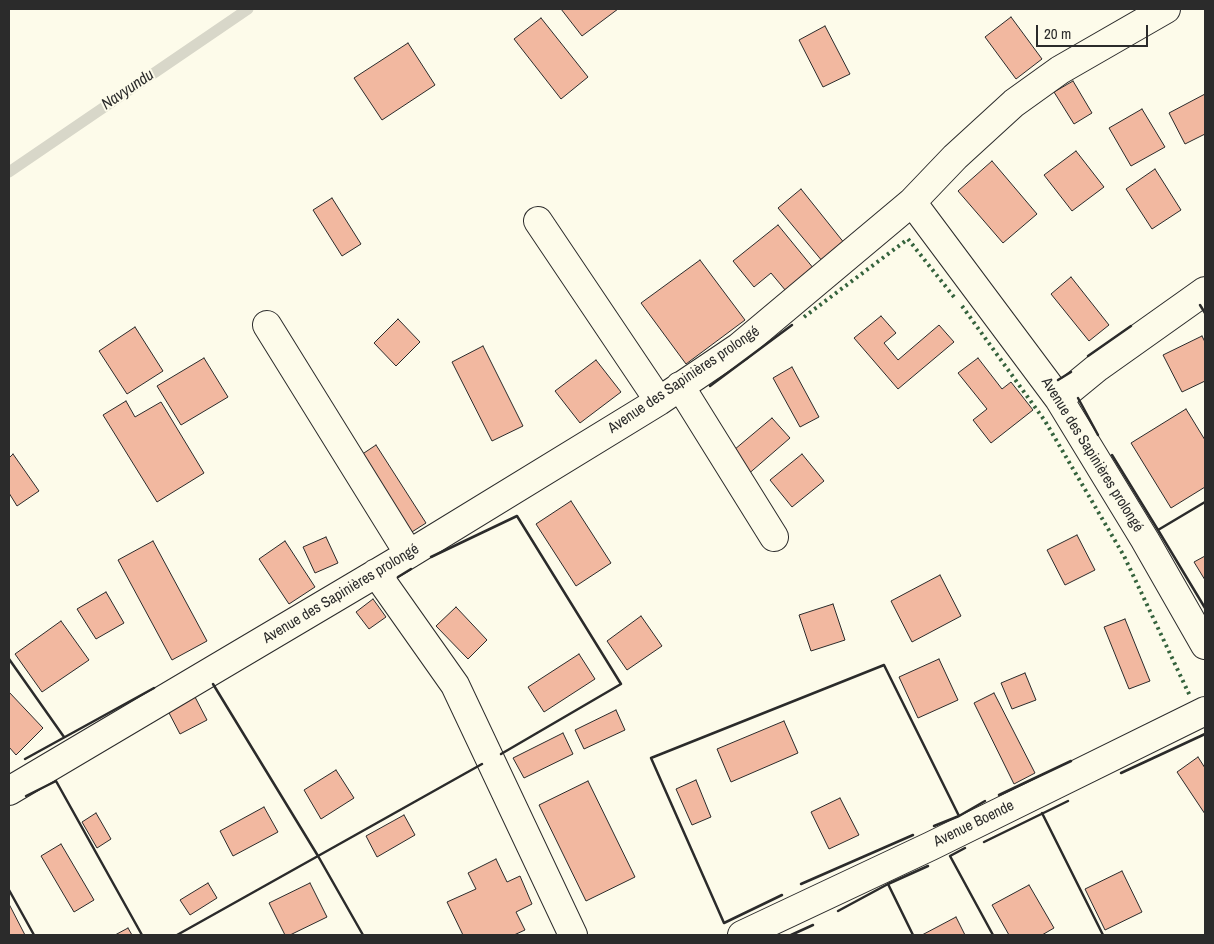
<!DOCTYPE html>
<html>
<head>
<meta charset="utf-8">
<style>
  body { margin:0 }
  #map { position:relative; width:1214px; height:944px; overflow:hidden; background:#fdfbea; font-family:"Archivo Narrow",sans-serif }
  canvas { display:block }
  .frame { position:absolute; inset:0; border:10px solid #2b2b2b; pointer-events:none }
  .scale { position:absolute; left:1036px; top:25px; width:112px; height:22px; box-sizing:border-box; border:2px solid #2b2b2b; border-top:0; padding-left:6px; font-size:15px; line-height:18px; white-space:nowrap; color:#2b2b2b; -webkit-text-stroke:4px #fdfbea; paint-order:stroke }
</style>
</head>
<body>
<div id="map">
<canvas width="1214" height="944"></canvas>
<div class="frame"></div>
<div class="scale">20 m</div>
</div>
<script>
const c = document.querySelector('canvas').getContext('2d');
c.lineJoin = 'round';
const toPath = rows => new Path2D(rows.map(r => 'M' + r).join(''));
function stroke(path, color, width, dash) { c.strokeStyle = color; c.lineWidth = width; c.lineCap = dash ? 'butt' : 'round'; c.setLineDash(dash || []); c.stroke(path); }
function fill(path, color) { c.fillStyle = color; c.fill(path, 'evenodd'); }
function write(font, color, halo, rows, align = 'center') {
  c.font = font + ' "Archivo Narrow",sans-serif'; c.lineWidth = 4; c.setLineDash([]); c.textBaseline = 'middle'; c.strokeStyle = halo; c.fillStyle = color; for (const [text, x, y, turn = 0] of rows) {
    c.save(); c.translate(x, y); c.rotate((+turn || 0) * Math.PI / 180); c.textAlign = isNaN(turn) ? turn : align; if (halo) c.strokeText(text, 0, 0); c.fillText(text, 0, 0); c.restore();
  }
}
stroke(toPath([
  [9,172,248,9]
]), '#d8d7c9', 11);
const building = toPath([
  [561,9,618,9,582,36,561,9],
  [1011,17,1042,59,1016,79,985,37,1011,17],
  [541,18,588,77,561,99,514,39,541,18],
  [825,26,850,74,823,87,799,40,825,26],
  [408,43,435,85,382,120,354,78,408,43],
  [1073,81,1092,113,1074,124,1054,92,1073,81],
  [1205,94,1205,134,1185,144,1169,113,1205,94],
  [1142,109,1165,147,1131,166,1109,128,1142,109],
  [1076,151,1104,187,1072,211,1044,175,1076,151],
  [992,161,1037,214,1003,243,958,191,992,161],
  [1155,169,1181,210,1152,229,1126,189,1155,169],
  [801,189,845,244,823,262,778,208,801,189],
  [332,198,361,244,342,256,313,210,332,198],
  [778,225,814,269,786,291,771,273,754,287,733,261,778,225],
  [700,260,745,320,686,364,641,303,700,260],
  [1071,277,1109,325,1089,341,1051,294,1071,277],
  [881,316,896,333,884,343,898,360,939,325,954,342,898,389,854,338,881,316],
  [398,319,420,342,396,366,374,343,398,319],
  [135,327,163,371,127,394,99,351,135,327],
  [1202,336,1205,342,1205,381,1182,392,1163,355,1202,336],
  [483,346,523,426,492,441,452,362,483,346],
  [204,358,228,397,181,425,157,386,204,358],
  [978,358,1002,389,1011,382,1033,410,991,443,973,420,987,409,958,373,978,358],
  [596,360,621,392,580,423,555,391,596,360],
  [792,367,819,417,800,427,773,378,792,367],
  [126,401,135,417,161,402,204,473,157,502,103,415,126,401],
  [1186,409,1205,440,1205,487,1171,508,1131,443,1186,409],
  [772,418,790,438,746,476,728,455,772,418],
  [376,445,426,523,404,537,355,459,376,445],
  [13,454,39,491,17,506,9,493,9,458,13,454],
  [802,454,824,481,792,507,770,480,802,454],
  [571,501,611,563,576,586,536,524,571,501],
  [1077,535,1095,570,1065,585,1047,550,1077,535],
  [326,537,338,563,315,573,303,547,326,537],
  [153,541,207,641,172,660,118,560,153,541],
  [285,541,315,587,289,604,259,559,285,541],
  [1205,556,1205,580,1194,562,1205,556],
  [940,575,961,616,912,642,891,601,940,575],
  [106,592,124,623,96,639,77,609,106,592],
  [373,599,386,617,369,629,356,612,373,599],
  [833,604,845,640,811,651,799,615,833,604],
  [456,607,487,640,468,659,436,626,456,607],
  [641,616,662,646,627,670,607,641,641,616],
  [1125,619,1150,681,1129,689,1104,627,1125,619],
  [61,621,89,660,42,692,15,654,61,621],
  [579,654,595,679,544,712,528,687,579,654],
  [939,659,958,700,918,718,899,677,939,659],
  [1025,673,1036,700,1012,709,1001,683,1025,673],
  [9,692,43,728,16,755,9,747,9,692],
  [994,693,1035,773,1014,784,974,703,994,693],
  [195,697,207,720,180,734,168,711,195,697],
  [616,710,625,730,584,749,575,730,616,710],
  [784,721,798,753,731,782,717,749,784,721],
  [563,733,573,754,524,778,513,758,563,733],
  [1198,757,1205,768,1205,814,1177,772,1198,757],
  [336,770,354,798,321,819,304,790,336,770],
  [696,780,711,817,692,825,676,789,696,780],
  [588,781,635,877,586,901,539,805,588,781],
  [840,798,859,835,829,849,811,812,840,798],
  [264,807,278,832,233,856,220,831,264,807],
  [96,813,111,839,97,848,82,822,96,813],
  [404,815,415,835,377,857,366,836,404,815],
  [61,844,94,900,74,912,41,856,61,844],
  [496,859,507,882,520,876,532,904,516,912,525,930,514,935,463,935,447,902,476,889,468,873,496,859],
  [1122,871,1142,912,1105,930,1085,889,1122,871],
  [208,883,217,898,190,915,180,900,208,883],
  [310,883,327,917,290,935,285,935,269,903,310,883],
  [1029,885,1054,928,1042,935,1009,935,992,905,1029,885],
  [9,904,25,935,9,935,9,904],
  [956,917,965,935,922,935,956,917],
  [128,928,132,935,115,935,128,928]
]);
fill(building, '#f2b8a0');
stroke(building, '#2b2b2b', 1);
const minor = toPath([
  [912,202,955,157,1014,103,1060,70,1166,9],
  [538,221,659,401],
  [267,325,409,554],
  [680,386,774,537],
  [1059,399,1098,367,1205,291],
  [376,573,455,685,573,935],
  [9,791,409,554,659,401,739,347,912,202,1059,399,1145,540,1205,645],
  [742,935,931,846,1205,711]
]);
stroke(minor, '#2b2b2b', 30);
stroke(minor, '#fdfbea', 28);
stroke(toPath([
  [962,306,1045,421,1124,556,1190,696],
  [804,317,908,239,954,297]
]), '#34623c', 4, [2.5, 4]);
stroke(toPath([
  [1200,305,1205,313],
  [1088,356,1131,326],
  [1058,380,1071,372],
  [710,386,792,325],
  [1078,398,1098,435],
  [1112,455,1158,530,1205,502],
  [1158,530,1205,608],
  [431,557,517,516,621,684,501,754],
  [398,577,411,569],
  [9,659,64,737],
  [213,684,318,856,482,764],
  [25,759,154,688],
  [1121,773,1205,734],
  [999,795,1071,761],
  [26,796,56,781,142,935],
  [1042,813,1103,935],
  [959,816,985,801],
  [984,842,1068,801],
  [965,848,950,856,993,935],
  [801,884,913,835],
  [888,884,928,866],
  [9,890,34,935],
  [782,895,724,923,651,758,884,665,959,816,934,826],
  [838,911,888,884,913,935],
  [177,935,318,856,363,935],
  [791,935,813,925]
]), '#2b2b2b', 2.5);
write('15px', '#2b2b2b', '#fdfbea', [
  ["Avenue des Sapinières prolongé",684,380,-34],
  ["Avenue des Sapinières prolongé",1092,455,58],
  ["Avenue des Sapinières prolongé",341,594,-31],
  ["Avenue Boende",974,824,-26]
]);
write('italic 16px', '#2b2b2b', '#fdfbea', [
  ["Navyundu",128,90,-34]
]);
</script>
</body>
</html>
